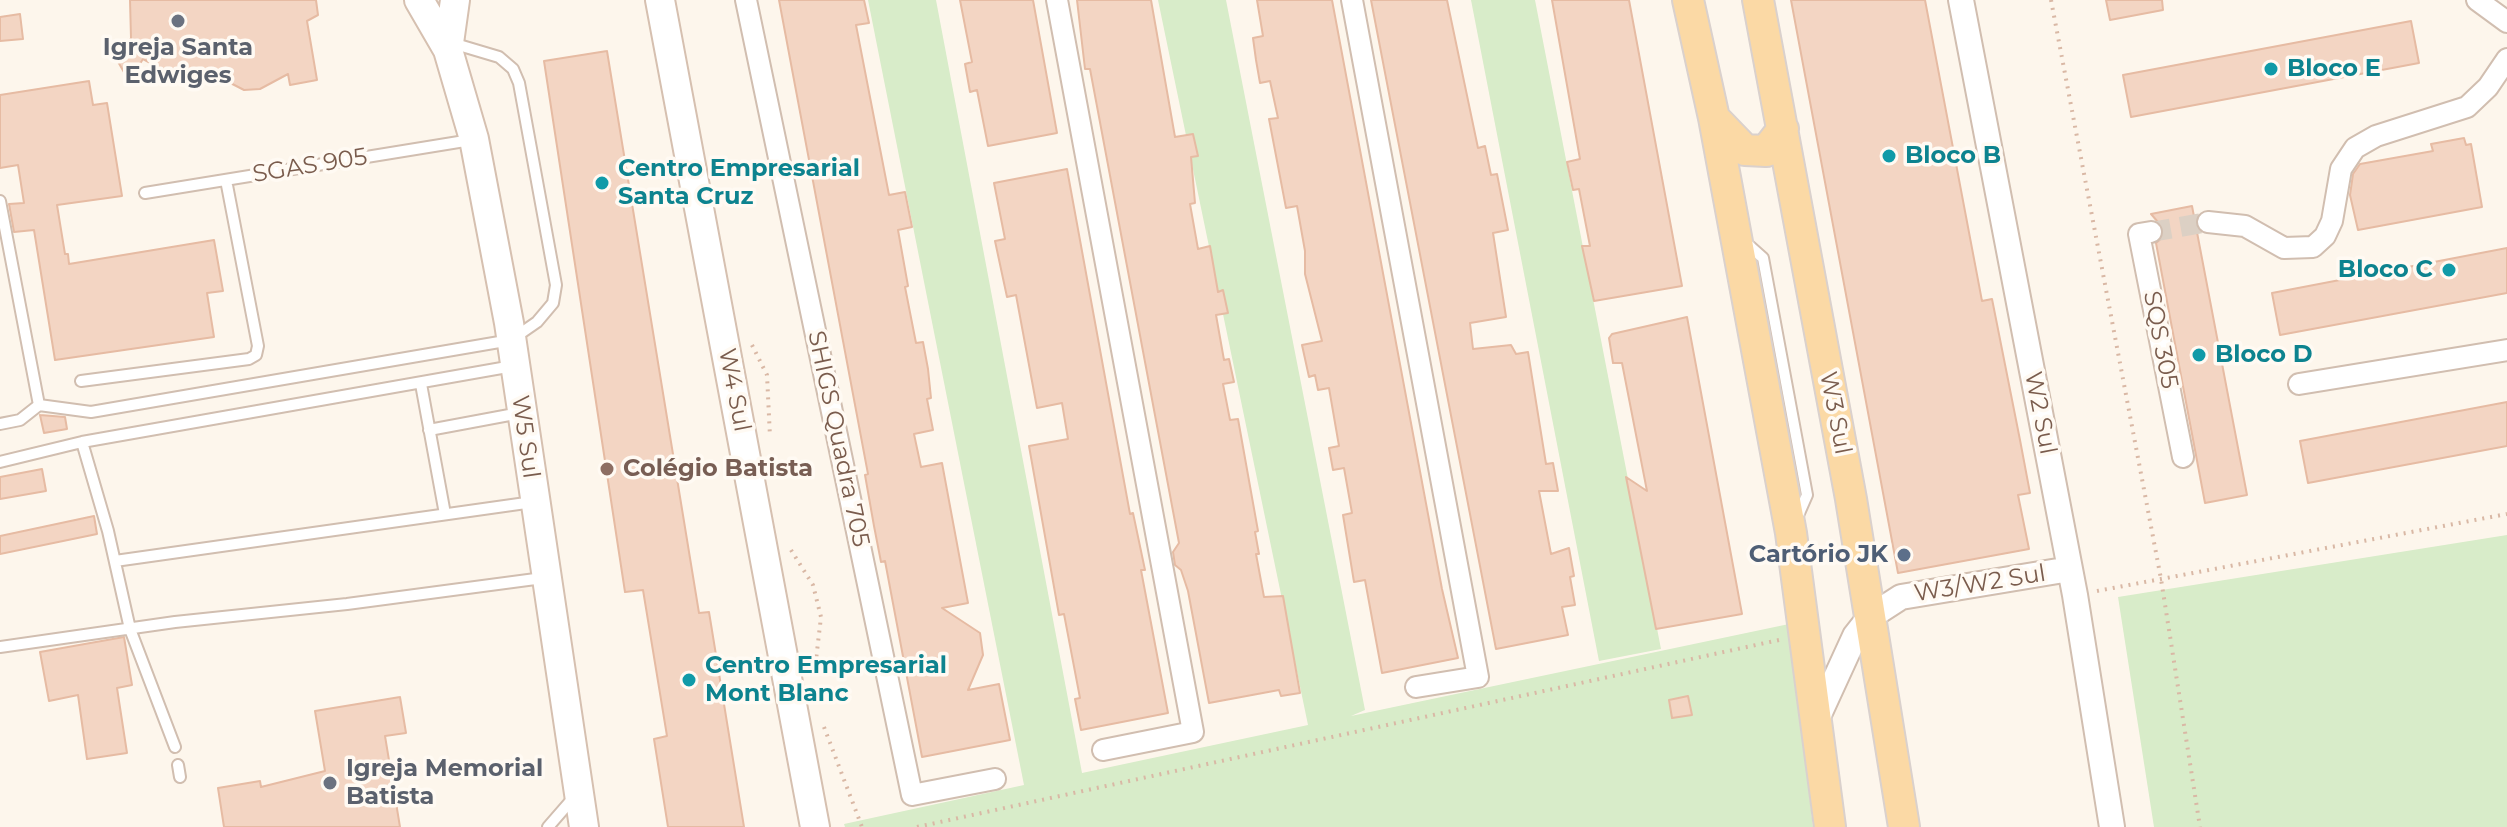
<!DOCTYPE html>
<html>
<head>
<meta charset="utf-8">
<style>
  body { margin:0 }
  canvas { display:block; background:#fdf6ec }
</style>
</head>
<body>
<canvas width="2507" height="827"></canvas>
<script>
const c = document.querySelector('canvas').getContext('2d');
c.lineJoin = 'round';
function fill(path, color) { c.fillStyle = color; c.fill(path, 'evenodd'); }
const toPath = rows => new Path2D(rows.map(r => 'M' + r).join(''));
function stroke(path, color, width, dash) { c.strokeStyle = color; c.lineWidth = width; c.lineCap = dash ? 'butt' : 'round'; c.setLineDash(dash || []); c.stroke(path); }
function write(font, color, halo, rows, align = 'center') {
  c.font = font + ' Montserrat,sans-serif'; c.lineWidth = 7; c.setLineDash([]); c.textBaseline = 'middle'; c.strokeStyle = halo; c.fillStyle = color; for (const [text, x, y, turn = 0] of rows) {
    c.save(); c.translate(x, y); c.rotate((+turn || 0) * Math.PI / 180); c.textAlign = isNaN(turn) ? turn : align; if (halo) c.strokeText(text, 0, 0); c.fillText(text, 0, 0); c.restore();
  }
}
fill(toPath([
  [868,0,936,0,1082,773,1308,725,1158,0,1226,0,1365,710,1351,716,1789,624,1813,827,845,827,844,824,1024,785],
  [1471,0,1535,0,1661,649,1599,661],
  [2507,535,2507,827,2154,827,2118,597]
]), '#d8ecc9');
const building = toPath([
  [130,0,316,0,318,15,307,21,317,80,290,85,288,74,260,89,244,90,213,74,194,78,174,76,143,59,129,81,117,60,131,38,130,0],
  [779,0,864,0,869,23,856,25,889,195,905,192,912,227,898,230,908,286,905,287,916,343,923,342,928,369,931,398,927,399,933,430,914,434,921,467,942,463,968,603,942,608,980,633,983,655,968,690,999,684,1010,740,922,757,885,561,881,562,874,526,865,475,868,474,779,0],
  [960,0,1033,0,1057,133,988,146,977,90,970,92,965,64,972,62,960,0],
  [1077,0,1151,0,1175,137,1193,134,1198,156,1191,157,1195,203,1190,204,1198,249,1210,246,1218,292,1223,290,1228,313,1216,315,1224,360,1229,359,1234,382,1223,384,1230,420,1238,419,1258,531,1255,532,1259,554,1256,554,1264,597,1283,596,1300,693,1281,696,1279,690,1209,703,1188,591,1181,570,1175,565,1173,552,1179,543,1090,69,1085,69,1077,0],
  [1257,0,1332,0,1442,589,1458,658,1382,673,1365,580,1354,582,1343,515,1352,513,1344,468,1333,470,1329,448,1339,446,1329,388,1318,390,1315,375,1309,377,1302,345,1322,341,1305,274,1305,251,1297,206,1286,208,1269,119,1278,118,1270,81,1260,83,1256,60,1253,38,1263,36,1257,0],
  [1371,0,1447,0,1478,148,1485,146,1491,175,1497,174,1508,230,1493,233,1506,317,1470,323,1473,349,1511,345,1516,354,1528,352,1546,464,1553,463,1558,491,1539,491,1551,554,1569,548,1574,576,1570,577,1575,605,1562,607,1568,635,1496,649,1371,0],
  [1552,0,1629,0,1682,286,1594,301,1582,246,1590,246,1579,189,1573,190,1567,162,1580,159,1552,0],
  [1791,0,1925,0,1982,301,1992,299,2020,440,2030,493,2018,495,2029,549,1898,573,1791,0],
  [2106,0,2162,0,2163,10,2110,20,2106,0],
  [20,14,23,39,0,41,0,17,20,14],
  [2411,21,2419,63,2131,117,2123,75,2411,21],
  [607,51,699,613,709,612,744,827,668,827,654,739,667,736,643,590,625,592,544,61,607,51],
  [89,81,93,105,107,103,122,196,57,205,65,254,68,254,69,264,214,240,223,291,207,293,214,337,55,360,34,230,14,232,9,204,24,203,18,165,0,168,0,95,89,81],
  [2464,138,2466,145,2471,144,2482,207,2358,230,2350,195,2353,174,2360,164,2433,151,2431,144,2464,138],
  [1067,169,1130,514,1133,513,1145,570,1141,570,1168,713,1081,730,1075,699,1080,698,1064,614,1059,615,1029,446,1068,439,1062,403,1037,408,1016,295,1007,297,995,241,1005,239,994,183,1067,169],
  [2192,206,2247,495,2205,503,2156,243,2163,237,2164,229,2151,214,2192,206],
  [2507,248,2507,293,2280,335,2272,293,2507,248],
  [1687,317,1742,614,1656,629,1626,477,1647,491,1622,363,1613,363,1609,338,1612,334,1687,317],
  [2507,402,2507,446,2308,483,2300,441,2507,402],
  [40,415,65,417,67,429,44,433,40,415],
  [42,469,46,491,0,499,0,477,42,469],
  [94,516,97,534,0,554,0,536,94,516],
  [124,637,132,685,117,688,127,753,87,759,78,695,49,701,40,652,124,637],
  [1688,696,1692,715,1672,718,1669,700,1688,696],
  [400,697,406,733,385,736,400,827,224,827,218,788,260,781,261,787,325,771,315,711,400,697]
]);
fill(building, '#f3d5c3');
stroke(building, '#e6bba3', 2);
stroke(toPath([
  [2151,232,2208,222]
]), '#dcd0c4', 20, [20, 10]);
const service = toPath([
  [145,193,471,140],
  [0,201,39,405],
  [1745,242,1763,258,1807,495,1796,520],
  [81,381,249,359,256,355,258,346,226,180],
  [421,384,445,514],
  [0,424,20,420,39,405,91,412,511,340,537,322,553,303,556,285,519,83,513,69,499,57,452,43],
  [429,430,520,413],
  [82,442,108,531,130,629,175,747],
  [0,462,82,442,513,366],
  [115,561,533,502],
  [0,647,175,622,347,604,543,578],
  [178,765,180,777],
  [548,827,575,796]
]);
const minor = toPath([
  [746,0,912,795,995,779],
  [1057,0,1193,732,1103,750],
  [1352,0,1478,677,1416,687],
  [2477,0,2507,22],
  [2208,222,2245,226,2284,248,2313,247,2325,236,2332,221,2341,169,2355,148,2376,136,2467,107,2488,87,2507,59],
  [2151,232,2139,234,2183,457],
  [2299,384,2507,350]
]);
const tertiary = toPath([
  [1961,0,2075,595,2112,827],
  [1816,721,1855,636,1870,617,1901,597,2070,569]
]);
const secondary = toPath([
  [419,0,448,50,474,139,509,323,584,827],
  [660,0,815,827],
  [448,50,455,0]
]);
const primary = toPath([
  [1688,0,1714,118,1791,533,1830,827],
  [1758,0,1851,499,1904,827],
  [1714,118,1745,150,1766,151,1783,129]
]);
stroke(service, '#d1beb0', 14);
stroke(minor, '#d1beb0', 24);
stroke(tertiary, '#d1beb0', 28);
stroke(secondary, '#d6c0b0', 32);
stroke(primary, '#dad1cd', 34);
stroke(toPath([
  [2051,0,2161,579,2200,827],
  [752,345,767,375,770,437],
  [791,550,813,585,821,617,814,677],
  [2097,591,2507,514],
  [824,727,862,827],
  [917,827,1779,640]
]), '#d9b8a5', 4, [2, 6]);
stroke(service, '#fff', 10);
stroke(minor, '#fff', 20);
stroke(tertiary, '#fff', 24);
stroke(secondary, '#fff', 28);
stroke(primary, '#fbd9a5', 30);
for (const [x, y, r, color] of [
  [178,21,8,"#6b7280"],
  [2271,69,8,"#0f9aa8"],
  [1889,156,8,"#0f9aa8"],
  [602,183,8,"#0f9aa8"],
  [2449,270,8,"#0f9aa8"],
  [2199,355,8,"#0f9aa8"],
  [607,469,8,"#8d6e63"],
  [1904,555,8,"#5c6f8a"],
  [689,680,8,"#0f9aa8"],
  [330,783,8,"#6b7280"]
]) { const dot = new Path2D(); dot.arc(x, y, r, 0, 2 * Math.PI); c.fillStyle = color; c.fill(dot); stroke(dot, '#fffaf3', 3); }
write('bold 24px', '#5b616d', '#fffaf3', [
  ["Igreja Santa",178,48],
  ["Edwiges",178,76],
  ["Igreja Memorial",346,769,"left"],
  ["Batista",346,797,"left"]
]);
write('bold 24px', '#0d838f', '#fffaf3', [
  ["Bloco E",2287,69],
  ["Bloco B",1905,156],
  ["Centro Empresarial",618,169],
  ["Santa Cruz",618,197],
  ["Bloco C",2433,270,"right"],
  ["Bloco D",2215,355],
  ["Centro Empresarial",705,666],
  ["Mont Blanc",705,694]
], 'left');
write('24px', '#7a5c4d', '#fffaf3', [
  ["SGAS 905",310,166,-9],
  ["SQS 305",2160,340,79],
  ["W4 Sul",734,390,79],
  ["W3 Sul",1835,413,79],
  ["W2 Sul",2040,413,79],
  ["W5 Sul",525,437,82],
  ["SHIGS Quadra 705",838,439,78],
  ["W3/W2 Sul",1980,584,-9]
]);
write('bold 24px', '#785e54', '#fffaf3', [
  ["Colégio Batista",623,469]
], 'left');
write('bold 24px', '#4e5e75', '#fffaf3', [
  ["Cartório JK",1888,555]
], 'right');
</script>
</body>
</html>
